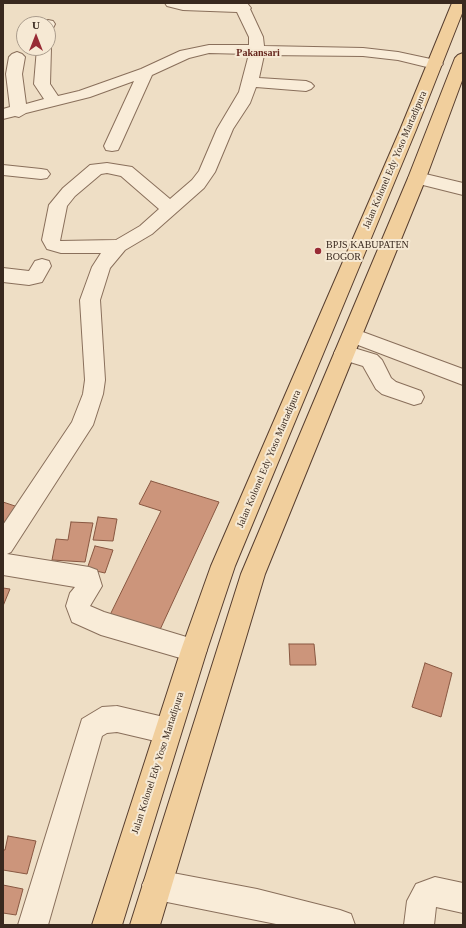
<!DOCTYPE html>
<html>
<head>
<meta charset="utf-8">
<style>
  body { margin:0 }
  #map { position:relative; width:466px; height:928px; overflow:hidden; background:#eedec5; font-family:Georgia,serif }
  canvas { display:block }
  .frame { position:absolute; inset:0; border:4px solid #39291f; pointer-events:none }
  .north { position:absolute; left:16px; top:16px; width:40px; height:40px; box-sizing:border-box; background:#f6e9d4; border:1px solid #aa9c8c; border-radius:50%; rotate:0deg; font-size:11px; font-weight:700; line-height:16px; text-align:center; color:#39291f }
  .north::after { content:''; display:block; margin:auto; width:14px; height:18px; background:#982b35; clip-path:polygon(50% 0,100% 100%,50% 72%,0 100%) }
</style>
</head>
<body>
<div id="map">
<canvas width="466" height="928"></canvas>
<div class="frame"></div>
<div class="north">U</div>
</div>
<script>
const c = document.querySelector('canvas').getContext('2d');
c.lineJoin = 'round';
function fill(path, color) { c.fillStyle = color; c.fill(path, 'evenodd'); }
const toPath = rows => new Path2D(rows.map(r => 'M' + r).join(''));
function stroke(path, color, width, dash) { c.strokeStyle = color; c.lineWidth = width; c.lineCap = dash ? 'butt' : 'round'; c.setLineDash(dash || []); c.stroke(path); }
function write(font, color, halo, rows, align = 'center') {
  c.font = font + ' Georgia,serif'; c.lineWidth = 4; c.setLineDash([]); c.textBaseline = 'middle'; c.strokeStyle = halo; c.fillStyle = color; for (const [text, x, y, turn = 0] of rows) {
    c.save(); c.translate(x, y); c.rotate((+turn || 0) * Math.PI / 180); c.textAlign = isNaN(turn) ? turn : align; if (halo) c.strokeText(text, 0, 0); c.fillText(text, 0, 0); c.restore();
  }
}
const building = toPath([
  [151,481,219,502,158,634,109,617,161,511,139,504,151,481],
  [3,502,21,508,3,527,3,502],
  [98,517,117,519,113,541,93,540,98,517],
  [71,522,93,523,85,562,52,560,56,539,68,540,71,522],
  [95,546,113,550,105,573,87,569,95,546],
  [3,588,10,589,3,606,3,588],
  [289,644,314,644,316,665,290,665,289,644],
  [425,663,452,673,441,717,412,707,425,663],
  [8,836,36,841,27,874,3,870,3,850,5,850,8,836],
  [3,885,23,889,16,915,3,913,3,885]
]);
fill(building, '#cc957b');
stroke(building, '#885741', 1);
const minor = toPath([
  [165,3,247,3,251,8,250,9,263,37,264,46,363,48,398,52,440,61,443,64,440,67,435,69,398,60,363,56,264,55,259,78,306,81,311,83,314,86,311,89,306,91,256,87,250,103,233,129,215,172,204,188,152,234,125,250,110,268,100,300,105,380,103,394,93,425,11,552,7,554,89,567,97,570,102,586,90,606,104,612,203,642,207,650,203,658,194,662,101,635,72,622,66,606,70,593,75,587,3,575,3,525,72,422,83,394,85,380,80,300,92,267,101,253,61,253,47,249,42,240,49,205,63,188,90,165,107,163,132,167,170,199,192,180,199,171,217,129,239,92,249,54,209,53,189,58,152,75,120,146,118,150,112,151,106,150,104,146,134,81,90,97,26,113,19,117,15,116,3,119,3,109,10,107,6,74,9,57,12,54,17,52,22,54,25,57,22,74,26,104,44,99,34,84,37,48,48,48,48,45,51,48,50,84,58,96,79,91,141,69,180,51,209,45,249,45,249,37,237,12,183,10,167,6,165,3],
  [107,173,121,176,159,209,140,226,116,240,60,241,67,206,75,196,101,174,107,173],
  [48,20,53,21,55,24,53,28,48,29,48,24,41,24,43,21,48,20],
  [3,165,41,169,47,170,50,174,47,178,41,179,3,175,3,165],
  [417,172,463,183,463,195,411,182,408,178,411,174,417,172],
  [42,259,49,261,51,266,42,282,29,285,3,282,3,268,29,271,35,261,42,259],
  [352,328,463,369,463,385,345,340,342,335,345,330,352,328],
  [344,345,377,355,382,360,391,378,396,382,421,391,424,397,421,403,414,405,382,394,376,389,363,366,337,358,334,353,337,348,344,345],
  [117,706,168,718,177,722,181,731,177,740,168,744,117,732,107,733,102,736,48,925,18,925,82,719,102,707,117,706],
  [157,870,257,889,340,910,351,914,355,925,281,925,157,900,147,895,142,885,147,875,157,870],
  [435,877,463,883,463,913,436,907,434,925,404,925,407,901,416,884,435,877]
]);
const major = toPath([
  [452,3,463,3,463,11,416,130,235,566,207,650,122,925,92,925,181,650,211,566,400,130,452,3],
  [463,53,463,78,426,178,265,574,160,925,130,925,241,574,408,178,455,58,458,55,463,53]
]);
stroke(minor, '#896f5b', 2);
stroke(major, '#573e2f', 2);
fill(minor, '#f9ecd8');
fill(major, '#f1cf9d');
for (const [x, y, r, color] of [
  [318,251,4,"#982b35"]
]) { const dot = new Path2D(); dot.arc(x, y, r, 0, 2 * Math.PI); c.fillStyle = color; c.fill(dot); stroke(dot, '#f6e9d4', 1.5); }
write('bold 10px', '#66271e', '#f6e9d4', [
  ["Pakansari",258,53]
]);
write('10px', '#39291f', '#f6e9d4', [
  ["Jalan Kolonel Edy Yoso Martadipura",395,160,-67],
  ["Jalan Kolonel Edy Yoso Martadipura",269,459,-67],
  ["Jalan Kolonel Edy Yoso Martadipura",158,763,-72]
]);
write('10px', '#39291f', '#f6e9d4', [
  ["BPJS KABUPATEN",326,245],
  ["BOGOR",326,257]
], 'left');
</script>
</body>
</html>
